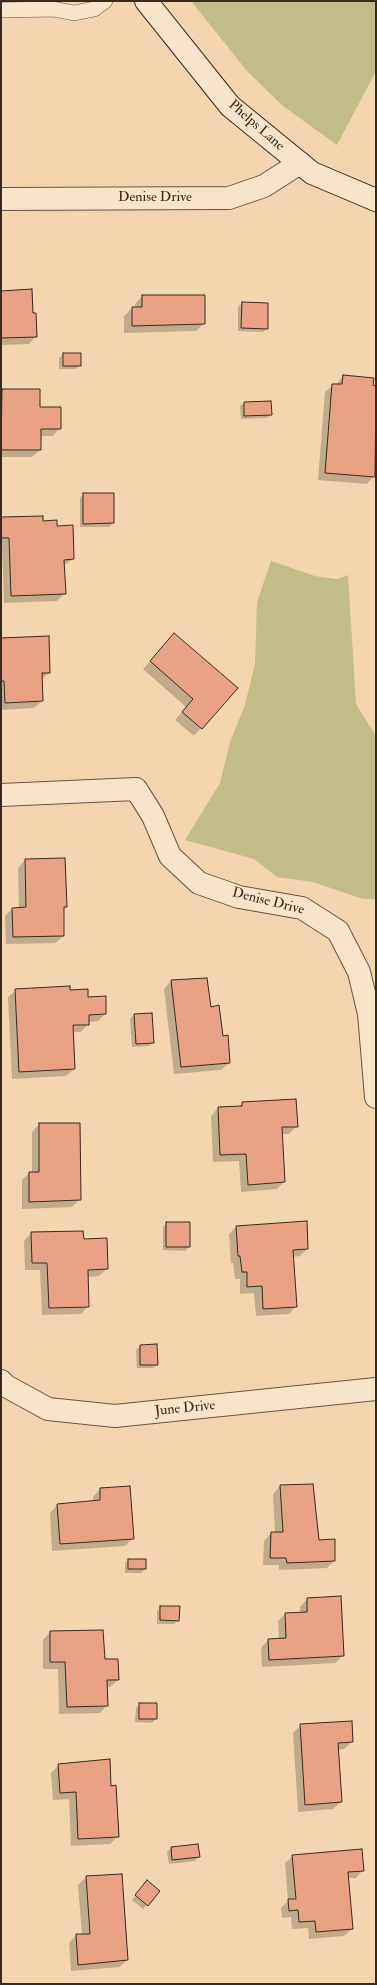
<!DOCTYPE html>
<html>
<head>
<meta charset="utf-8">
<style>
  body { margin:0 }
  #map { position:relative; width:377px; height:1985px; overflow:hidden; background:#f3d6af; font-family:"IM FELL Double Pica",serif }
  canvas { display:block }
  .frame { position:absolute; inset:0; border:2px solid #382a20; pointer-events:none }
</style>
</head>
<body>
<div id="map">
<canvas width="377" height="1985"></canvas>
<div class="frame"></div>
</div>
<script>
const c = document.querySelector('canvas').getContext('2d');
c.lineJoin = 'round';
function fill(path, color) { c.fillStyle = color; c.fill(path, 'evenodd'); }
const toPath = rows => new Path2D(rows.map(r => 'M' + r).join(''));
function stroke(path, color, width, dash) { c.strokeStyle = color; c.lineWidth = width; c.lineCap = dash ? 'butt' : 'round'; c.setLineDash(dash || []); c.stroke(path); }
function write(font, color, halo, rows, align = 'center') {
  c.font = font + ' "IM FELL Double Pica",serif'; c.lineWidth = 3; c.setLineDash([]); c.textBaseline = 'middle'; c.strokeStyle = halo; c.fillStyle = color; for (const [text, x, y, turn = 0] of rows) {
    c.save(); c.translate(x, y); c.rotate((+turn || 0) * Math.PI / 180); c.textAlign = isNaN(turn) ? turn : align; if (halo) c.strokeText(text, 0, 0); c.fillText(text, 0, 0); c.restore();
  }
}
fill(toPath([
  [191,1,376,1,376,71,337,145,283,106,247,71],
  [271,561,315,576,337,579,348,575,356,704,376,736,376,899,363,899,313,882,277,877,254,859,185,840,220,783,230,742,245,705,255,664,257,602]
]), '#c2bc86');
fill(toPath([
  [1,292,32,314,36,336,29,344,1,345],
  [142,296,204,324,196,331,124,333,124,316,132,308,135,308,135,304],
  [242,303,267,304,267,328,263,332,238,331,238,307],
  [63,354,80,365,76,369,59,369,59,358],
  [343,376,376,387,374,476,367,484,318,480,325,392,333,385,336,385],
  [2,390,39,408,60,428,53,436,40,436,40,450,32,457,1,457],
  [244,403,271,415,267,418,241,419,240,406],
  [83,494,113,494,113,523,109,527,80,527,80,498],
  [1,518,42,522,56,527,73,559,63,566,65,593,57,601,4,603],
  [1,639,49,673,41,680,42,701,34,708,1,710],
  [167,642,236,688,194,736,175,720,186,707,143,669],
  [25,860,66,907,63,910,63,936,56,943,6,944,5,916,12,909,19,909,18,868],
  [171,981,222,1037,229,1063,221,1070,174,1074,164,989],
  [16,990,87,998,105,1014,98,1021,88,1022,88,1024,81,1032,72,1032,74,1069,66,1076,12,1079,8,997],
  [134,1015,153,1042,149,1046,132,1047,130,1019],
  [243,1103,297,1126,289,1134,281,1134,284,1182,277,1189,241,1192,239,1161,213,1162,211,1116,218,1108,239,1107],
  [39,1124,80,1199,72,1207,22,1209,22,1180,29,1173,32,1173,32,1132],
  [167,1223,189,1247,185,1251,163,1250,163,1227],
  [236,1227,307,1249,300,1256,293,1257,296,1306,289,1314,256,1316,254,1293,240,1294,240,1279,235,1279,233,1263,231,1263,229,1234],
  [31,1233,83,1240,107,1269,99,1276,87,1277,88,1306,81,1314,42,1315,40,1270,25,1270,24,1241],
  [140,1346,157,1365,153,1368,137,1368,136,1350],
  [280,1486,318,1541,334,1561,327,1568,279,1570,279,1565,263,1565,264,1541,271,1533,275,1533,273,1494],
  [100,1489,133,1538,125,1546,52,1551,50,1513,57,1505,93,1502,93,1497],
  [128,1560,145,1569,141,1573,125,1573,125,1563],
  [340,1597,343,1655,336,1663,262,1667,261,1648,268,1640,279,1640,278,1621,285,1614,300,1613,300,1607,307,1599],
  [160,1607,178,1620,174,1624,157,1624,157,1611],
  [50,1632,104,1660,118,1680,110,1687,106,1687,107,1705,100,1713,59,1714,58,1669,43,1669,43,1640],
  [140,1704,156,1719,152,1723,135,1722,136,1708],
  [301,1725,352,1742,344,1749,337,1750,341,1802,333,1809,298,1812,293,1733],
  [59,1765,110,1787,118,1836,110,1844,71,1846,69,1799,53,1800,51,1773],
  [171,1848,199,1857,195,1861,169,1864,167,1852],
  [293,1856,363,1870,356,1878,348,1878,352,1929,344,1936,309,1939,308,1928,292,1929,291,1917,282,1918,281,1908,288,1901,285,1863],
  [121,1875,127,1960,120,1967,71,1971,69,1943,76,1935,82,1935,78,1885,86,1877],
  [144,1886,159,1891,143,1909,132,1900]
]), '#0003');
const building = toPath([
  [32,289,33,313,36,313,37,337,1,338,1,291,32,289],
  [142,295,205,295,205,324,132,326,132,307,142,307,142,295],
  [242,302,268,303,268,329,241,328,242,302],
  [63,353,81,353,81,366,63,366,63,353],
  [343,375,374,378,373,385,376,386,375,477,325,473,332,384,342,384,343,375],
  [2,389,40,389,40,407,61,407,61,429,41,429,41,450,1,450,2,389],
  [271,401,272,415,244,416,244,402,271,401],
  [83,493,114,493,114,523,83,524,83,493],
  [43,516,43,521,57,520,57,526,73,525,74,559,64,560,66,594,11,596,9,538,1,538,1,517,43,516],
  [174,633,238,688,202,729,182,712,193,699,150,661,174,633],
  [49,636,50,673,42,673,43,701,5,703,4,681,1,681,1,638,49,636],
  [65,858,67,907,64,907,64,936,13,937,12,908,26,907,25,859,65,858],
  [207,978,211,1007,219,1005,223,1036,228,1035,230,1063,181,1067,171,980,207,978],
  [70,986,70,990,88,989,88,997,106,996,106,1014,89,1015,89,1025,73,1025,75,1069,19,1072,15,989,70,986],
  [152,1013,154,1043,136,1044,134,1014,152,1013],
  [296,1099,298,1127,282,1127,285,1182,248,1185,246,1154,220,1155,218,1107,242,1106,242,1102,296,1099],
  [39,1123,80,1123,81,1200,29,1202,29,1172,39,1172,39,1123],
  [307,1221,308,1249,293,1250,297,1307,263,1309,262,1286,247,1287,247,1272,242,1272,240,1256,238,1256,236,1226,307,1221],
  [166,1222,190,1222,190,1247,166,1247,166,1222],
  [83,1231,84,1239,107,1238,108,1269,88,1270,89,1307,49,1308,47,1263,32,1263,31,1232,83,1231],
  [157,1344,158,1365,140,1365,140,1345,157,1344],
  [313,1484,319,1540,335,1539,335,1561,287,1563,286,1558,270,1558,271,1532,283,1532,280,1485,313,1484],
  [130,1486,134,1539,60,1544,57,1504,100,1500,100,1488,130,1486],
  [128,1559,146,1559,146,1569,128,1569,128,1559],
  [341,1596,344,1656,269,1660,268,1639,286,1638,285,1613,307,1612,307,1598,341,1596],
  [160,1606,180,1606,179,1621,160,1620,160,1606],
  [103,1630,105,1659,118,1659,119,1680,107,1680,108,1706,67,1707,65,1662,50,1662,50,1631,103,1630],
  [139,1703,157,1703,157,1719,139,1719,139,1703],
  [352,1721,353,1742,338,1743,342,1802,305,1805,300,1724,352,1721],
  [110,1759,111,1786,116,1785,119,1837,78,1839,76,1792,60,1793,58,1764,110,1759],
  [198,1844,200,1857,172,1860,171,1847,198,1844],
  [362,1849,364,1871,348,1872,353,1929,316,1932,315,1921,299,1922,298,1910,289,1911,288,1899,296,1899,292,1855,362,1849],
  [122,1874,128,1960,78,1965,76,1934,90,1934,86,1876,122,1874],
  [147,1880,160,1891,148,1906,135,1895,147,1880]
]);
fill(building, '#e9a384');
stroke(building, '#382a20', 1);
const lane = toPath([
  [44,1,53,9,74,13,94,9,105,1],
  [1,10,53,9]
]);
const street = toPath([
  [1,199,229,198,264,186,300,163],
  [1,795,136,789,153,816,170,856,199,883,239,897,302,908,338,931,359,972,369,1014,376,1097],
  [1,1381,6,1386,48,1409,115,1416,376,1389]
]);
const secondary = toPath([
  [146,1,230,106,312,173,376,200]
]);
stroke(lane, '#675544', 16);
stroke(street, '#675544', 24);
stroke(secondary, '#382a20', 24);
stroke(lane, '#f7e4cb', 15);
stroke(street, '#f7e4cb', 22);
stroke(secondary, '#f7e4cb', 22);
write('14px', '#382a20', '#f7e4cb', [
  ["Phelps Lane",256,126,41],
  ["Denise Drive",155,198],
  ["Denise Drive",268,902,14],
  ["June Drive",185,1409,-6]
]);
</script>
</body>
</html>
